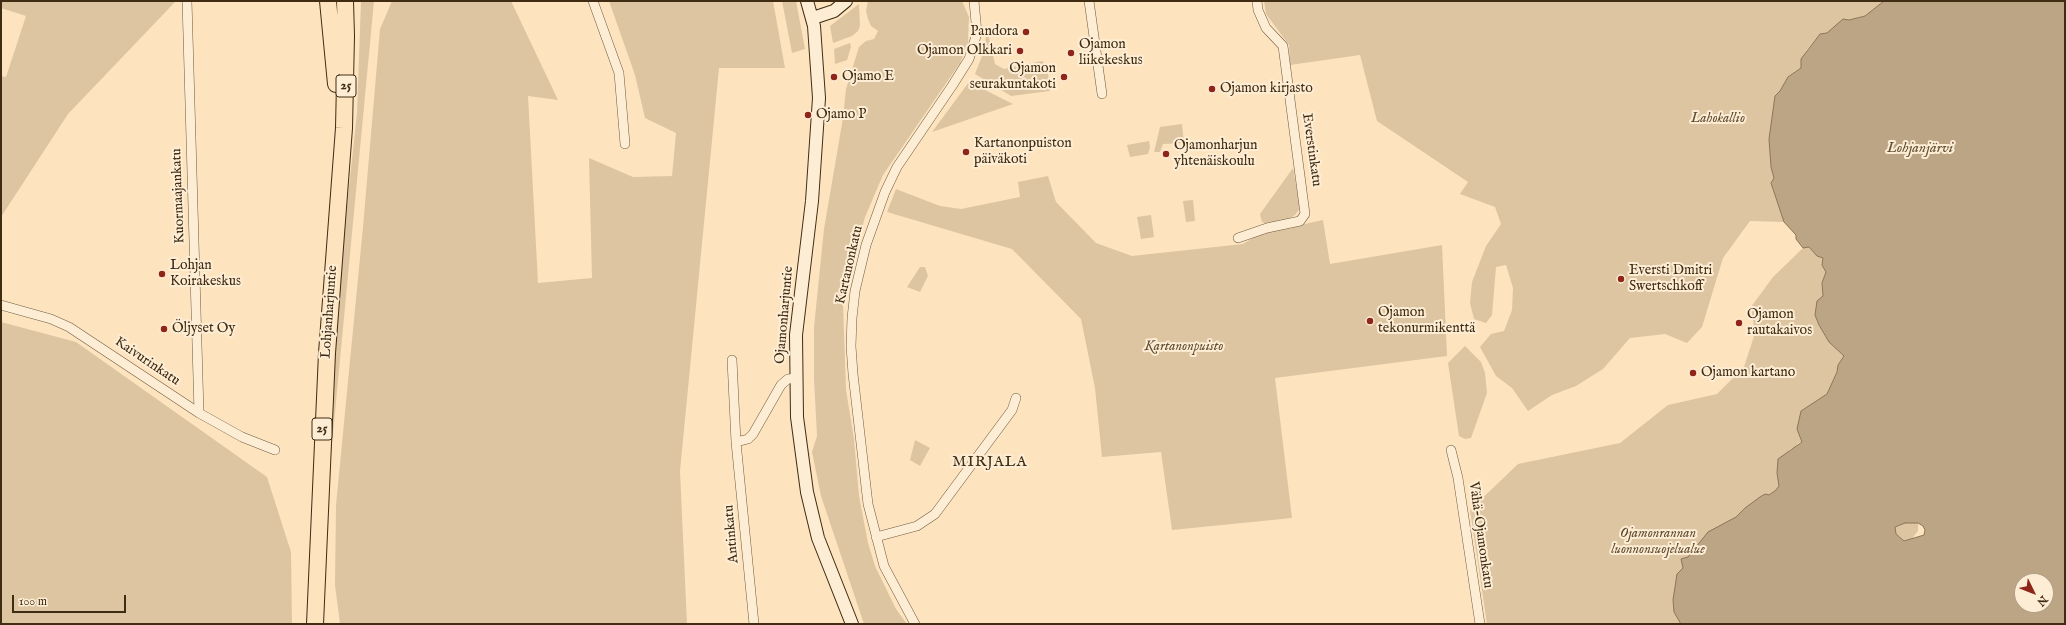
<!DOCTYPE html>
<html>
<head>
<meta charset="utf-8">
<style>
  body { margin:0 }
  #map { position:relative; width:2066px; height:625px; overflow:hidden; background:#fde4bf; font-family:"IM FELL English",serif }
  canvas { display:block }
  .frame { position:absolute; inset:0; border:2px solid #3f2c13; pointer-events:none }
  .north { position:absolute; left:2014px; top:573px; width:40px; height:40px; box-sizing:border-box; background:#feedd5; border:1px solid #b2a087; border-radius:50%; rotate:133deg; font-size:11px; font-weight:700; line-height:16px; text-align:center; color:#3f2c13 }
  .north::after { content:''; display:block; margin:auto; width:14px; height:18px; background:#8f2418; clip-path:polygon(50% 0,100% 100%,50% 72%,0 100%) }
  .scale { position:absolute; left:12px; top:595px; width:114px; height:18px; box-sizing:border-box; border:2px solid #3f2c13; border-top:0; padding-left:5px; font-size:12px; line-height:14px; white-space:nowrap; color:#3f2c13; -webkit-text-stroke:3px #feedd5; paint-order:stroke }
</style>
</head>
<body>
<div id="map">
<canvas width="2066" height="625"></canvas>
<div class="frame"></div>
<div class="north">N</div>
<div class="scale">100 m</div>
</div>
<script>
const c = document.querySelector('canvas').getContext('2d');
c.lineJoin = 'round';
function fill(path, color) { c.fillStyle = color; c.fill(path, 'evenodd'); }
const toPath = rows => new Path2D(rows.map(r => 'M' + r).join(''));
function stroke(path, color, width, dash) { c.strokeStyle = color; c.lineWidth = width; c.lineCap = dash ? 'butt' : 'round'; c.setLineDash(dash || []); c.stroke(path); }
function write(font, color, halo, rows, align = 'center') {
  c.font = font + ' "IM FELL English",serif'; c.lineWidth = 4; c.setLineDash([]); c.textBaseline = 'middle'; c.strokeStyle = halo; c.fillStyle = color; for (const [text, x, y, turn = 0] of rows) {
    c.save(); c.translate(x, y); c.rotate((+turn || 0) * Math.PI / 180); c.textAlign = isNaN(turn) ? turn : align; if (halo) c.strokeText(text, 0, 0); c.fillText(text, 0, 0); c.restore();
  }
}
fill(toPath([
  [1,1,176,1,68,114,1,217,1,76,6,77,26,16,1,8],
  [361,1,374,1,330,465,331,391,339,280,357,113],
  [392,1,511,1,558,100,528,96,538,283,592,278,589,158,633,177,672,176,676,133,645,118,635,75,609,1,773,1,785,68,719,68,680,471,687,624,340,624,335,585,336,505,363,227,380,29],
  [782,1,796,1,805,49,792,53],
  [868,1,962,1,969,17,968,43,960,63,883,175,865,217,854,258,843,303,846,390,854,439,859,496,868,543,875,566,896,609,907,624,864,624,821,496,812,452,817,436,814,379,814,327,824,229,843,118,846,89,859,47,866,41,874,39,878,31,871,26,868,19,866,11],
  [1264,1,1884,1,1865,16,1849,20,1827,33,1820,34,1806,51,1801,68,1788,77,1780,91,1775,96,1769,139,1771,167,1774,178,1771,183,1784,222,1750,221,1723,258,1702,327,1687,343,1665,334,1630,338,1603,369,1576,386,1552,395,1528,411,1512,388,1496,376,1480,347,1491,334,1504,331,1512,310,1513,288,1506,265,1496,267,1492,315,1486,323,1474,319,1470,303,1472,282,1486,246,1501,224,1495,207,1460,194,1468,182,1377,121,1360,55,1290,65,1289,45,1266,14],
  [859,4,860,26,858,31,852,36,833,43,830,26],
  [987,29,995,64,1004,69,1042,61,1047,65,1050,91,1011,96,975,74,984,51],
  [850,43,851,47,847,60,835,64,834,49],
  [969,82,1013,104,932,132],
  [1182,124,1184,143,1163,144,1160,152,1154,152,1160,127],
  [1149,141,1150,147,1148,154,1130,157,1127,145],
  [1293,168,1300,208,1295,215,1288,219,1267,224,1262,222,1260,214],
  [1048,176,1056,202,1096,243,1132,256,1243,244,1259,234,1323,220,1330,264,1442,245,1447,356,1275,378,1292,518,1172,530,1161,452,1102,457,1095,388,1081,319,1012,249,887,212,896,189,940,206,961,209,1020,197,1018,182],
  [1193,200,1195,221,1186,222,1183,201],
  [1151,215,1154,237,1141,239,1137,217],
  [1809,247,1817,256,1823,258,1822,265,1826,272,1822,284,1823,296,1815,315,1819,325,1829,342,1844,356,1838,365,1837,372,1827,394,1813,405,1803,409,1800,437,1802,442,1798,443,1795,448,1790,449,1777,473,1779,480,1787,551,1753,624,1487,624,1470,510,1518,464,1620,443,1668,405,1717,394,1744,367,1755,333,1751,307,1773,277,1803,248],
  [920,267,925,267,928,276,920,292,907,287],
  [1,322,76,342,267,477,291,552,292,624,1,624],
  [1465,346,1481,362,1485,373,1487,393,1471,438,1465,439,1459,436,1448,363],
  [915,440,930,448,920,466,910,460],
  [1905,523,1918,523,1918,531,1910,541,1904,541,1896,534,1895,527]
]), '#ddc5a2');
const water = toPath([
  [1884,1,2065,1,2065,624,1681,624,1674,612,1673,600,1677,574,1683,568,1681,559,1688,557,1708,532,1736,517,1745,508,1760,497,1765,494,1769,495,1776,490,1779,486,1777,473,1778,459,1802,442,1797,429,1801,411,1827,394,1837,372,1838,365,1844,356,1829,342,1819,325,1815,315,1817,301,1823,296,1822,283,1826,272,1822,265,1823,258,1817,256,1809,247,1803,248,1796,239,1796,235,1784,222,1771,183,1774,178,1771,167,1769,139,1775,96,1780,91,1788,77,1801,68,1801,59,1820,34,1827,33,1843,19,1849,20,1865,16,1884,1],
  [1905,523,1918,523,1923,526,1925,530,1924,535,1904,541,1896,534,1895,527,1905,523],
  [2022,581,2046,581,2046,605,2022,605,2022,581]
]);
fill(water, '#bca585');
stroke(water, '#8a7557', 1);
const street = toPath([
  [187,1,199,413],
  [593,1,619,73,625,144],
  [1089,1,1102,94],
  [1238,238,1267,228,1300,221,1305,214,1283,46,1266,28,1258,10,1257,1],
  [1,305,51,319,69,327,199,413,242,437,275,450],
  [732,360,736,442,754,624],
  [736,442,748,439,753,434,781,385,788,379,796,378],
  [1451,450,1458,478,1480,624],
  [876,537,917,526,935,514,1012,410,1016,398],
  [915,624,884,566,868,504,853,374,851,346,852,318,855,291,866,245,885,192,897,167,952,86,969,59,977,33,974,1]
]);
const secondary = toPath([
  [807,1,814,26,819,98,812,201,796,335,797,417,807,492,818,538,852,624],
  [813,18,834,11,846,1]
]);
const highway = toPath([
  [328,1,336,84],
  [315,624,327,353,344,128,346,36,345,1]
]);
stroke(street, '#6e5a3e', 10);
stroke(secondary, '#3f2c13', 14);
stroke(highway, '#3f2c13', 18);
stroke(street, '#feedd5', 9);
stroke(secondary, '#feedd5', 12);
stroke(highway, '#fde4bf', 16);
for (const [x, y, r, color] of [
  [1026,32,4,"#8f2418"],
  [1020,51,4,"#8f2418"],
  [1071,53,4,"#8f2418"],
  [834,77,4,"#8f2418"],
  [1064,77,4,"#8f2418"],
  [1212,89,4,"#8f2418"],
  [808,115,4,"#8f2418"],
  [966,152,4,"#8f2418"],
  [1166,154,4,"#8f2418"],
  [162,274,4,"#8f2418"],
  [1621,279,4,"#8f2418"],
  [1370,321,4,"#8f2418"],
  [1739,323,4,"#8f2418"],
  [164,329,4,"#8f2418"],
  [1693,373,4,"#8f2418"]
]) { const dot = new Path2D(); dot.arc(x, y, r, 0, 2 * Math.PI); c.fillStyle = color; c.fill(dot); stroke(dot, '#feedd5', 1.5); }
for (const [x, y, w] of [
  [346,86,20],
  [322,429,20]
]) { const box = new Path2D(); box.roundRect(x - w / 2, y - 11, w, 22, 3); c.fillStyle = '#feedd5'; c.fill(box); stroke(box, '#3f2c13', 1); }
write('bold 13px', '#3f2c13', null, [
  ["25",346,86],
  ["25",322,429]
]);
write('14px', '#3f2c13', '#feedd5', [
  ["Pandora",1018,32,"right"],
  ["Ojamon",1079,45],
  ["liikekeskus",1079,61],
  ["Ojamon Olkkari",1012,51,"right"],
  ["Ojamon",1056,69,"right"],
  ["seurakuntakoti",1056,85,"right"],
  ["Ojamo E",842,77],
  ["Ojamon kirjasto",1220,89],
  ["Ojamo P",816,115],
  ["Kartanonpuiston",974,144],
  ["päiväkoti",974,160],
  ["Ojamonharjun",1174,146],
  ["yhtenäiskoulu",1174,162],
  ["Lohjan",170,266],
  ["Koirakeskus",170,282],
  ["Eversti Dmitri",1629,271],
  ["Swertschkoff",1629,287],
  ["Ojamon",1378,313],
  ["tekonurmikenttä",1378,329],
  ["Ojamon",1747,315],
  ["rautakaivos",1747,331],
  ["Öljyset Oy",172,329],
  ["Ojamon kartano",1701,373]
], 'left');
write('italic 14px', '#5f4b30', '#feedd5', [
  ["Lahokallio",1718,119],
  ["Kartanonpuisto",1184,347],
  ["Ojamonrannan",1658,534],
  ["luonnonsuojelualue",1658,550]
]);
write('14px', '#3f2c13', '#feedd5', [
  ["Everstinkatu",1311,150,82],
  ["Kuormaajankatu",179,196,-92],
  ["Kartanonkatu",850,265,-77],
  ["Lohjanharjuntie",330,312,-86],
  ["Ojamonharjuntie",785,315,-85],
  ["Kaivurinkatu",147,362,34],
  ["Antinkatu",732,534,-95],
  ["Vähä-Ojamonkatu",1480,535,82]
]);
write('italic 15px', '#645035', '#feedd5', [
  ["Lohjanjärvi",1920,149]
]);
c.letterSpacing = '1px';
write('15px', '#3f2c13', '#feedd5', [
  ["MIRJALA",990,463]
]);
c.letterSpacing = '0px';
</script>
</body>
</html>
